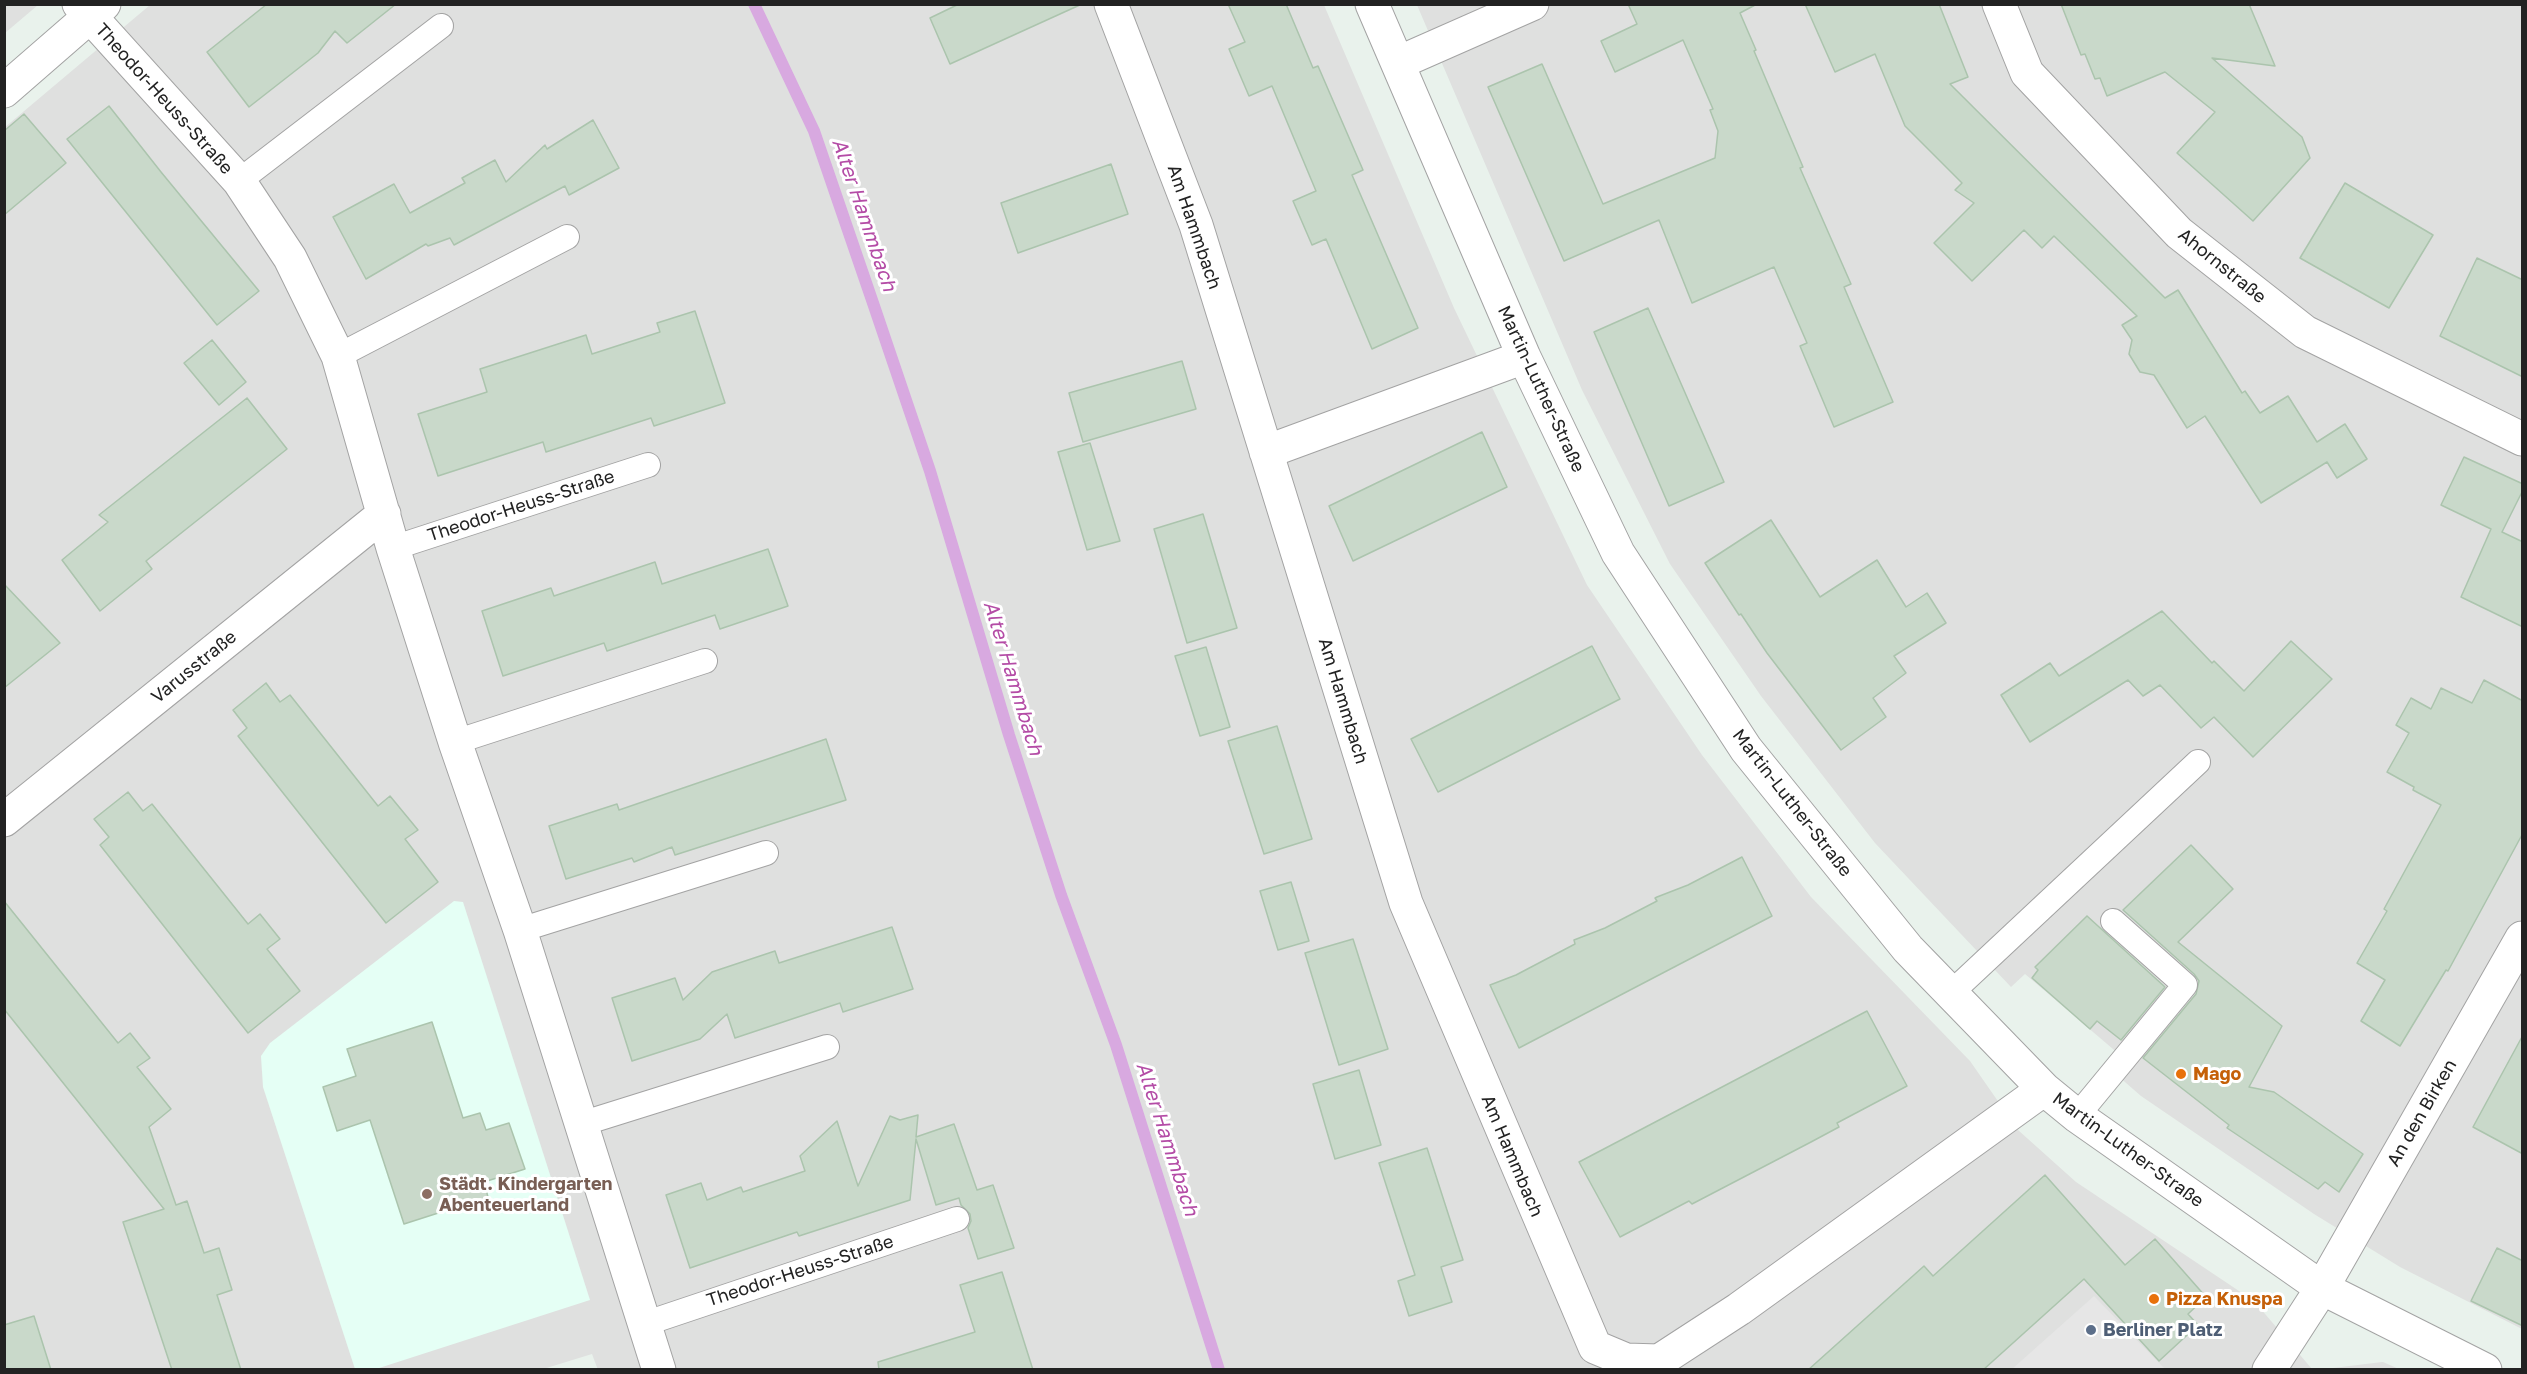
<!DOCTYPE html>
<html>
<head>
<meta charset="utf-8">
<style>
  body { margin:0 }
  #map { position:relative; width:2527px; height:1374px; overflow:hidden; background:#e9f2ec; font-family:"Golos Text",sans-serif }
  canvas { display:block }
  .frame { position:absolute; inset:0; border:6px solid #222; pointer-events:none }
</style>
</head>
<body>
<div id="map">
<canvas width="2527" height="1374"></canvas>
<div class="frame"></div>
</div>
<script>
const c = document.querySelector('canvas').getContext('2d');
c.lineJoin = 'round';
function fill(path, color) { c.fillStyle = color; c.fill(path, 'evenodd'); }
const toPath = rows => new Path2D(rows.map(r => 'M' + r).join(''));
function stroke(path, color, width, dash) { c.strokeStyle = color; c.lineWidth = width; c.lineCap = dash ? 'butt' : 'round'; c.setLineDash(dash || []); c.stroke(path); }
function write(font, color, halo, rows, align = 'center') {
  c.font = font + ' "Golos Text",sans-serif'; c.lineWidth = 6; c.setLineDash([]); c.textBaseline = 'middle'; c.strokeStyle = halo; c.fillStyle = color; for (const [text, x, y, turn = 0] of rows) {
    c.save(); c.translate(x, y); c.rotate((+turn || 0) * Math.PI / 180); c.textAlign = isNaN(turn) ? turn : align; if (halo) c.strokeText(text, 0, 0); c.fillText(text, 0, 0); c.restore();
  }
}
fill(toPath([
  [5,4,38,4,38,5,5,33],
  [150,5,1324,5,1454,308,1587,585,1702,755,1811,897,1970,1061,2018,1130,2076,1182,2254,1301,2312,1369,598,1370,592,1354,540,1370,5,1369,4,128],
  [1417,5,2522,5,2522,1329,2400,1267,2314,1214,2141,1096,2110,1069,2120,1055,2025,974,2011,987,1875,843,1761,696,1670,564,1582,390],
  [2383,1362,2399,1369,2325,1369,2382,1362]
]), '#dfe0df');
fill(toPath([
  [454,901,463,902,590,1300,376,1369,355,1369,263,1087,261,1056,270,1043]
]), '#e5fff5');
fill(toPath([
  [2094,1296,2165,1369,2012,1369]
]), '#e6e6e6');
stroke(toPath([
  [754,4,814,131,873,303,930,471,1009,735,1061,895,1116,1045,1219,1370]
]), '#d8a9e0', 12);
const building = toPath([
  [267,4,396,4,347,43,335,31,318,53,249,107,207,52,267,4],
  [959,4,1082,4,950,64,930,18,959,4],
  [1228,4,1286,4,1313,68,1318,66,1363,170,1352,175,1418,328,1372,349,1326,239,1312,245,1293,201,1316,191,1272,86,1249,96,1237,68,1229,49,1245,42,1228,4],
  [1628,4,1757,4,1740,13,1756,50,1754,51,1803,167,1800,168,1851,284,1844,287,1893,402,1834,427,1800,346,1807,343,1774,267,1692,303,1659,220,1564,261,1488,87,1542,64,1603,204,1715,158,1718,131,1710,110,1713,109,1683,40,1615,72,1601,41,1637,24,1628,4],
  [1805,4,1939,4,1968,77,1950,84,2165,298,2178,290,2242,393,2245,391,2260,413,2288,396,2317,442,2345,424,2367,459,2337,478,2327,462,2261,503,2205,416,2187,428,2154,375,2140,372,2129,354,2132,340,2122,325,2137,316,2054,236,2042,248,2024,230,1972,281,1934,243,1974,203,1955,190,1962,183,1905,126,1875,54,1835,72,1805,4],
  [2061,4,2249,4,2275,66,2212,58,2302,137,2310,158,2253,221,2177,153,2215,112,2165,72,2107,96,2100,78,2095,79,2085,54,2081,55,2061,4],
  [109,106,161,172,259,291,217,325,67,139,109,106],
  [24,114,66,163,4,215,4,131,24,114],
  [593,120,619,168,569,195,565,186,454,245,450,238,428,246,426,244,366,279,333,217,394,184,410,213,465,183,462,178,495,160,506,182,545,145,547,149,593,120],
  [1111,164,1128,214,1018,253,1001,203,1111,164],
  [2345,183,2433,235,2389,308,2300,258,2345,183],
  [2477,258,2523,280,2523,377,2440,336,2477,258],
  [1648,308,1724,482,1669,506,1594,332,1648,308],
  [695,311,725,403,654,426,651,418,546,452,543,442,438,476,418,414,487,392,480,369,586,335,592,354,660,332,657,323,695,311],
  [212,340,246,382,219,405,184,363,212,340],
  [1182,361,1196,409,1083,442,1069,393,1182,361],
  [247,398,287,449,146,561,152,569,100,611,62,560,108,522,99,515,247,398],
  [1482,432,1507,487,1353,561,1329,506,1482,432],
  [1090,443,1120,541,1087,550,1058,452,1090,443],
  [2464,457,2523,484,2523,490,2502,532,2523,542,2523,627,2461,597,2491,529,2441,505,2464,457],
  [1203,514,1237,628,1187,643,1154,529,1203,514],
  [1771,520,1820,597,1877,560,1906,607,1927,593,1946,623,1894,656,1906,673,1873,698,1886,717,1841,750,1767,653,1741,614,1739,615,1705,563,1771,520],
  [768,549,788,606,720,629,715,615,607,651,604,643,503,676,482,611,551,588,554,596,655,562,662,584,768,549],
  [4,584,60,643,4,688,4,584],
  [2162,611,2212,663,2214,661,2244,691,2291,641,2332,679,2253,757,2214,717,2201,728,2160,685,2143,696,2128,680,2030,742,2001,695,2050,663,2059,676,2162,611],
  [1592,646,1620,699,1438,792,1411,739,1592,646],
  [1206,647,1230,727,1200,736,1175,656,1206,647],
  [2484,680,2523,701,2523,833,2448,971,2446,970,2400,1046,2361,1021,2385,980,2357,963,2387,911,2384,909,2441,805,2413,790,2414,787,2387,772,2409,733,2396,725,2411,698,2431,709,2441,688,2472,703,2484,680],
  [266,683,280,702,290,695,378,806,390,796,418,830,405,839,438,882,386,923,238,736,247,728,233,710,266,683],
  [1277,726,1312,839,1264,854,1228,741,1277,726],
  [826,739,846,800,675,855,672,847,634,862,632,858,566,879,549,826,617,804,619,810,826,739],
  [128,792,143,811,152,804,248,924,260,914,280,939,267,949,300,991,248,1033,100,845,109,837,94,819,128,792],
  [2191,845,2233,889,2178,942,2282,1026,2249,1087,2274,1092,2363,1154,2339,1192,2325,1182,2318,1189,2227,1128,2229,1125,2143,1058,2196,994,2199,981,2194,974,2123,910,2191,845],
  [1742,857,1772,916,1519,1048,1490,985,1516,975,1575,944,1574,940,1605,928,1657,901,1655,898,1657,897,1688,885,1742,857],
  [1291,882,1309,941,1278,950,1260,891,1291,882],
  [4,901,118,1043,130,1033,150,1058,137,1067,171,1109,149,1127,176,1205,187,1201,204,1253,219,1248,232,1290,217,1295,241,1370,172,1370,123,1222,164,1209,4,1009,4,901],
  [2087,916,2165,987,2121,1040,2097,1021,2090,1029,2032,978,2038,970,2035,967,2087,916],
  [892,927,913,989,843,1012,840,1003,735,1038,727,1014,700,1039,632,1061,612,998,675,978,683,1000,712,972,775,951,779,963,892,927],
  [1353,939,1388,1049,1339,1065,1305,953,1353,939],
  [1867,1011,1907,1086,1837,1123,1839,1127,1811,1142,1692,1204,1689,1201,1620,1237,1579,1162,1867,1011],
  [432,1022,463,1118,480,1113,486,1130,509,1123,525,1169,484,1182,488,1197,404,1224,370,1120,337,1131,323,1087,356,1076,347,1049,432,1022],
  [2523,1035,2523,1154,2473,1127,2523,1035],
  [1359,1070,1381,1145,1335,1159,1313,1084,1359,1070],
  [918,1115,916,1137,954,1124,977,1190,993,1185,1014,1248,978,1259,968,1228,971,1221,970,1214,961,1205,959,1198,936,1205,916,1139,910,1200,799,1236,797,1232,690,1268,666,1195,701,1183,707,1200,741,1187,743,1192,805,1171,800,1156,837,1121,858,1186,890,1116,900,1120,918,1115],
  [1427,1148,1463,1260,1441,1267,1452,1302,1409,1316,1398,1281,1415,1275,1379,1163,1427,1148],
  [2045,1175,2125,1265,2155,1239,2206,1297,2188,1314,2198,1325,2159,1361,2084,1279,1983,1370,1808,1370,1924,1266,1933,1276,2045,1175],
  [2497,1248,2523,1261,2523,1326,2471,1301,2497,1248],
  [1002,1272,1033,1370,879,1370,878,1362,975,1332,960,1285,1002,1272],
  [34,1316,51,1370,4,1370,4,1325,34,1316]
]);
fill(building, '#c9d9ca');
stroke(building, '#abc4ad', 1.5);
const service = toPath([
  [239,181,441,26],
  [338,356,567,237],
  [393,548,648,465],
  [455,742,705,661],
  [520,930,766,853],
  [1950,994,2198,762],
  [2077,1116,2185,985,2113,921],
  [581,1124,827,1047],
  [644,1324,957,1219]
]);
const minor = toPath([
  [79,4,239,181,290,258,338,356,393,548,455,742,520,930,659,1370],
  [1111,4,1196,225,1406,903,1595,1347,1626,1360,1659,1361,1739,1309,2044,1089],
  [1372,4,1524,357,1618,553,1746,749,1908,949,2044,1089,2077,1116,2322,1288,2485,1370],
  [1999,4,2027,73,2179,233,2305,332,2522,439],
  [1398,63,1532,4],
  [4,91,104,4],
  [1266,452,1524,357],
  [4,820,384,514],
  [2269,1370,2322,1288,2522,938]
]);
stroke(service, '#a3a3a3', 26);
stroke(minor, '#a3a3a3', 35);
stroke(service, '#fff', 24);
stroke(minor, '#fff', 33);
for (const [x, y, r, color] of [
  [2181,1074,6,"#e8710a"],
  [427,1194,6,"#8d6e63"],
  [2154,1299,6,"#e8710a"],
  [2091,1330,6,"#5c6f8a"]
]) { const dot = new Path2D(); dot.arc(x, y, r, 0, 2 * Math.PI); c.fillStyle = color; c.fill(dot); stroke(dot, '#fff', 2); }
write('18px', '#222', '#fff', [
  ["Theodor-Heuss-Straße",164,99,48],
  ["Am Hammbach",1194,227,71],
  ["Ahornstraße",2222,266,39],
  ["Martin-Luther-Straße",1541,389,65],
  ["Theodor-Heuss-Straße",521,506,-18],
  ["Varusstraße",194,667,-39],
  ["Am Hammbach",1343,701,73],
  ["Martin-Luther-Straße",1792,803,52],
  ["An den Birken",2422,1113,-60],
  ["Martin-Luther-Straße",2128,1150,36],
  ["Am Hammbach",1512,1156,67],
  ["Theodor-Heuss-Straße",800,1271,-18]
]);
write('bold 18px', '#c56008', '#fff', [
  ["Mago",2193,1074],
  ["Pizza Knuspa",2166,1299]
], 'left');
write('bold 18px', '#785e54', '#fff', [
  ["Städt. Kindergarten",439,1184],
  ["Abenteuerland",439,1205]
], 'left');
write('bold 18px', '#4e5e75', '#fff', [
  ["Berliner Platz",2103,1330]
], 'left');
write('italic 20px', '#b44ca6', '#fff', [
  ["Alter Hammbach",864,215,71],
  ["Alter Hammbach",1013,678,73],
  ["Alter Hammbach",1167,1139,72]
]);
</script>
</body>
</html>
